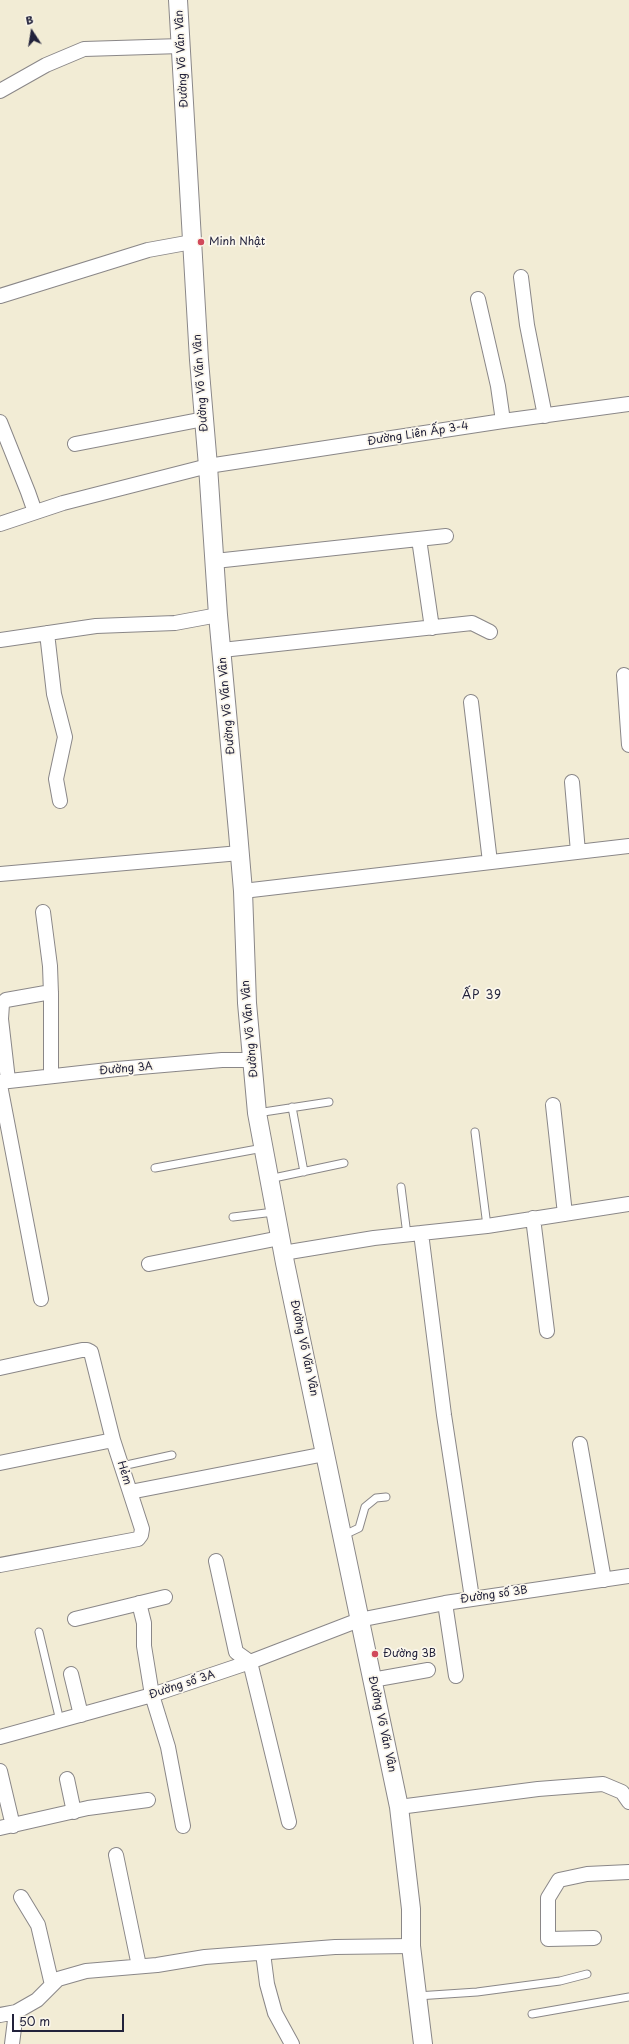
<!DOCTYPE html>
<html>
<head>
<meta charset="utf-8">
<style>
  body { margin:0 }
  #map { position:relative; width:629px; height:2044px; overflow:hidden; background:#f2ecd5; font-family:"Playpen Sans",sans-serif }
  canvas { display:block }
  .north { position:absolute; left:12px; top:12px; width:40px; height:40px; -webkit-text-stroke:3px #fbf7ec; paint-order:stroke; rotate:348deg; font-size:11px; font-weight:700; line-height:16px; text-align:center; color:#22223b }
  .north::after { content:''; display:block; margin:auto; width:14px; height:18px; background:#22223b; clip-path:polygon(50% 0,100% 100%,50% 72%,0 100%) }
  .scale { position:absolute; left:12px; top:2014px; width:112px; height:18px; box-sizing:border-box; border:2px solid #22223b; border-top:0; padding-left:5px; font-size:12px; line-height:14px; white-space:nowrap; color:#22223b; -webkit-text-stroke:3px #fbf7ec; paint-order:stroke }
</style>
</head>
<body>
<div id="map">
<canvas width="629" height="2044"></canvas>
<div class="north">B</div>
<div class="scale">50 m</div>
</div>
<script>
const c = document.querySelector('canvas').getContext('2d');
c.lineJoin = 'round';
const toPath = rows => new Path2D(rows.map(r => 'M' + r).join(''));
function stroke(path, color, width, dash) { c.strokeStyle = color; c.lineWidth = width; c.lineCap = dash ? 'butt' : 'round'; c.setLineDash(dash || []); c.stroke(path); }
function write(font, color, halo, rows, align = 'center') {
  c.font = font + ' "Playpen Sans",sans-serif'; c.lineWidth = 3.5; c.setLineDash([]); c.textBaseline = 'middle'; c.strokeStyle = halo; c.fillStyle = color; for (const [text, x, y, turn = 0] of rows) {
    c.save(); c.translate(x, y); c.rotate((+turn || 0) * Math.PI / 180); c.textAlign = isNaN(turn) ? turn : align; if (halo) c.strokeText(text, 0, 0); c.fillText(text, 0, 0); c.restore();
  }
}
const service = toPath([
  [292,1107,304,1172],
  [257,1113,329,1102],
  [475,1132,487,1226],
  [155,1168,263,1148],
  [269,1179,344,1163],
  [401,1187,407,1235],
  [233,1217,274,1212],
  [122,1466,172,1455],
  [342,1536,359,1528,365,1507,376,1498,386,1497],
  [39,1632,60,1721],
  [417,1996,477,1992,560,1981,587,1974],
  [532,2014,629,1997]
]);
const minor = toPath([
  [0,91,46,65,84,49,181,46],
  [521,277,527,325,545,416],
  [0,296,148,250,192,242],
  [478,299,498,386,503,421],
  [0,422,28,492,35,512],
  [75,444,204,419],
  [0,524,63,503,208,466,503,421,629,404],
  [419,539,432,628],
  [215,561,446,536],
  [47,633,54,694,65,737,56,779,60,801],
  [0,640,96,626,175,623,218,615],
  [222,650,472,623,490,632],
  [624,675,629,745],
  [471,702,490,862],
  [572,782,578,852],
  [0,874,240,853],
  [243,891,629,846],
  [43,912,50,966,51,994,51,1076],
  [8,1080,1,1019,2,1004,6,1000,51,992],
  [0,1082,117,1069,222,1060,252,1060],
  [0,1085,41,1299],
  [553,1105,565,1214],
  [533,1218,547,1331],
  [421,1233,444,1415,472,1598],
  [283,1253,374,1238,487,1226,629,1204],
  [149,1264,280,1238],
  [0,1368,82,1350,87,1350,91,1352,113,1440,130,1492,325,1454],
  [580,1444,604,1580],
  [0,1463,113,1440],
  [216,1561,236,1652,250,1662,289,1822],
  [0,1565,138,1539,141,1535,142,1529,130,1492],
  [139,1603,144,1623,144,1646,152,1695,168,1747,183,1826],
  [445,1603,456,1676],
  [75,1619,165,1597],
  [71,1674,81,1715],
  [372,1680,428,1670],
  [0,1737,152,1695,250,1662,359,1620,445,1603,629,1576],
  [0,1771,13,1826],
  [67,1779,74,1812],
  [399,1807,538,1789,603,1784,622,1792,629,1802],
  [0,1828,88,1808,148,1800],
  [116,1855,139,1966],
  [21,1897,38,1925,52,1985],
  [594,1938,548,1939,548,1898,559,1880,587,1874,629,1872],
  [263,1953,267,1984,275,2013,292,2044],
  [0,2015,16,2012],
  [12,2044,16,2012,37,2000,58,1979,86,1971,157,1965,205,1957,335,1947,411,1946]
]);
const tertiary = toPath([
  [178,0,199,360,208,466,218,615,238,832,243,891,247,1003,257,1113,285,1263,399,1807,411,1909,411,1946,423,2044]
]);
stroke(service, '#8a8788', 9);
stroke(minor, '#8a8788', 16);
stroke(tertiary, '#8a8788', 20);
stroke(service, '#fff', 7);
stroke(minor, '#fff', 14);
stroke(tertiary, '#fff', 18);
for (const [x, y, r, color] of [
  [201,242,4,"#d1495b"],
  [375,1654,4,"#d1495b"]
]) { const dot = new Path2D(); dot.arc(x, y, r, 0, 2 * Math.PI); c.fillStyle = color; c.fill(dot); stroke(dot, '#fbf7ec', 1.5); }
write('11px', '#22223b', '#fbf7ec', [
  ["Đường Võ Văn Vân",182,59,-93],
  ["Đường Võ Văn Vân",201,383,-94],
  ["Đường Liên Ấp 3-4",418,434,-9],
  ["Đường Võ Văn Vân",227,706,-95],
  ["Đường Võ Văn Vân",250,1029,-95],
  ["Đường 3A",126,1069,-5],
  ["Đường Võ Văn Vân",304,1348,78],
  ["Hẻm",124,1473,73],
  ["Đường số 3B",494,1595,-8],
  ["Đường số 3A",182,1685,-18],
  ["Đường Võ Văn Vân",382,1724,78]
]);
write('11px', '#22223b', '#fbf7ec', [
  ["Minh Nhật",209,242],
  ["Đường 3B",383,1654]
], 'left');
c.letterSpacing = '1px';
write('12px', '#22223b', '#fbf7ec', [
  ["ẤP 39",482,996]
]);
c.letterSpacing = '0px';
</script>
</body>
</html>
